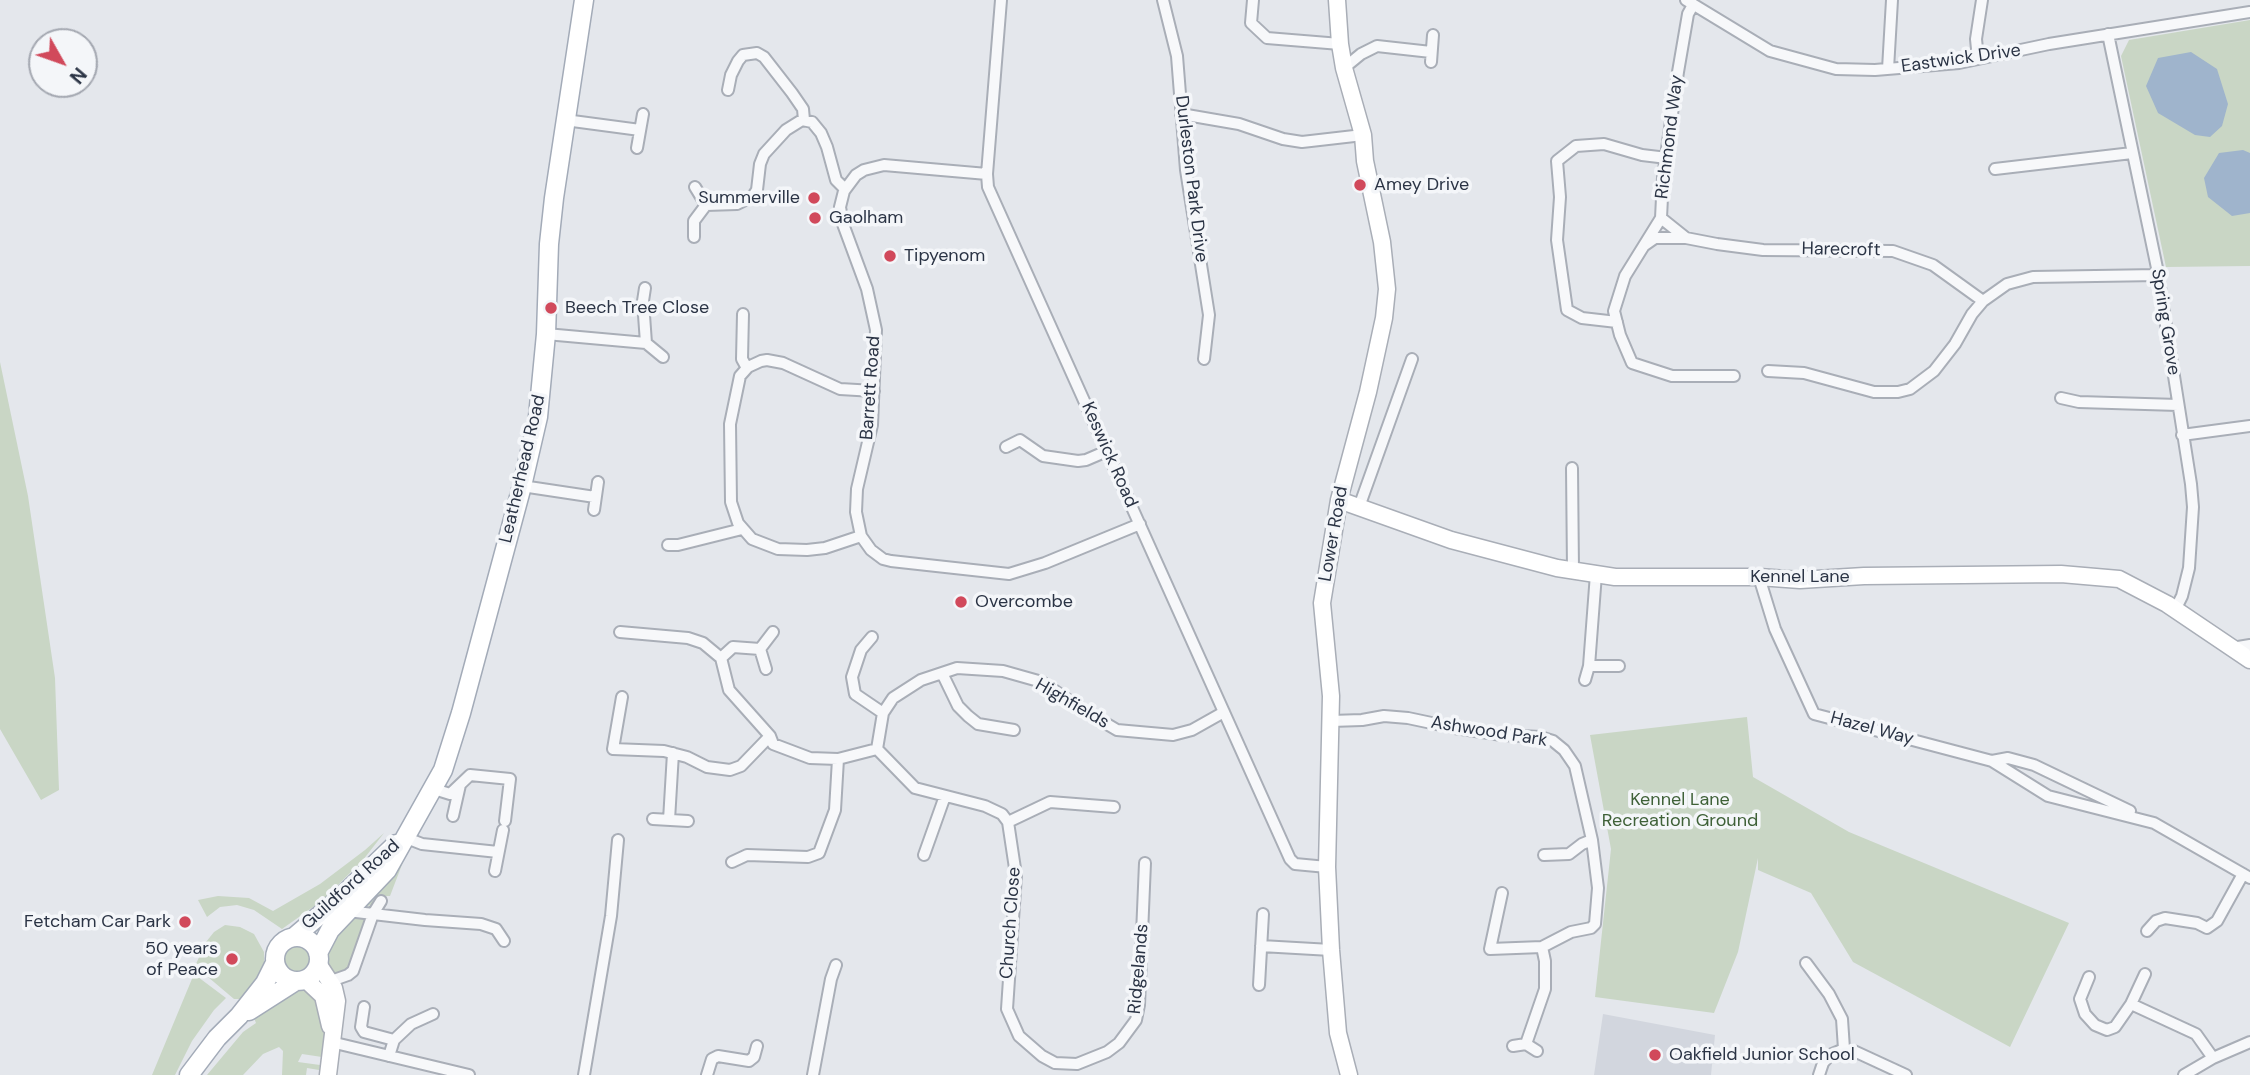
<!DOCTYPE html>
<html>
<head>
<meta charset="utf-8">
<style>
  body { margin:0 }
  #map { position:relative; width:2250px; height:1075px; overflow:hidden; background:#e4e7ec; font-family:"DM Sans",sans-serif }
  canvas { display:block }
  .north { position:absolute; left:28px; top:28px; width:70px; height:70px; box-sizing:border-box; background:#f4f6f9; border:2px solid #a4a8b1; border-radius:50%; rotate:130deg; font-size:19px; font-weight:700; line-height:28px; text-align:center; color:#2b3445 }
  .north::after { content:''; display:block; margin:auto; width:24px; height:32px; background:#d1495b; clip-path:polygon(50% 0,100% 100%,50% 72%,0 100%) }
</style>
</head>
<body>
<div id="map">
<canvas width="2250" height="1075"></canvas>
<div class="north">N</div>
</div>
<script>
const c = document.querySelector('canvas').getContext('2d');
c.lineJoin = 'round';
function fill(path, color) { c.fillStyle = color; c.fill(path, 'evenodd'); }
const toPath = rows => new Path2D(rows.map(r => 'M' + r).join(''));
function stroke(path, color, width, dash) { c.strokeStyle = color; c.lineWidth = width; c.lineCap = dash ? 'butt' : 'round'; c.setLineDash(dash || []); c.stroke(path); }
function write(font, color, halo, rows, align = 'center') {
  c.font = font + ' "DM Sans",sans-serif'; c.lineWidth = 7; c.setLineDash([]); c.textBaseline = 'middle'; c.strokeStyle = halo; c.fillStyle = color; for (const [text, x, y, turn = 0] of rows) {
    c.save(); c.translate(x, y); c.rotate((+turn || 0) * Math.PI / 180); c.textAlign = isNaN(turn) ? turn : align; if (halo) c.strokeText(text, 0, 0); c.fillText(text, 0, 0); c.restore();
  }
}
fill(toPath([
  [1603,1014,1715,1035,1711,1075,1594,1075]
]), '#d2d6de');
fill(toPath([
  [2250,20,2250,266,2166,267,2121,56,2129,40],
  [0,362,28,496,55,678,59,790,41,800,0,729],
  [1747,717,1753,777,1849,832,2069,923,2010,1047,1853,962,1811,893,1758,870,1758,858,1738,952,1714,1013,1595,997,1611,849,1590,735],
  [384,833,363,860,323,900,282,929,254,910,237,905,220,907,207,917,198,900,218,896,249,898,273,911,320,884,365,850],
  [403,862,390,896,380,896,371,905,359,909,397,863],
  [363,916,366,921,348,969,335,977,324,963,325,953,350,917],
  [225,925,240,927,254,934,264,952,264,966,260,980,241,999,234,999,195,966,206,942,214,932],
  '282 959a15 15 0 1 1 30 0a15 15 0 1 1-30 0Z',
  [194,974,226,998,214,1010,192,1041,175,1075,152,1075],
  [296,988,303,988,320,1004,324,1027,324,1047,322,1057,302,1054,298,1062,320,1065,319,1070,307,1068,306,1075,282,1075,283,1051,279,1047,263,1054,243,1075,207,1075,243,1032,256,1023,254,1018]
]), '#c9d6c5');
fill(toPath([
  [2191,52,2217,69,2228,104,2222,126,2210,137,2195,135,2158,113,2146,86,2158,58],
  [2243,150,2250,153,2250,213,2232,216,2208,197,2204,178,2219,153]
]), '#9fb4cc');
const street = toPath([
  [1001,0,987,174,988,187,1290,859,1295,864,1327,867],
  [1163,0,1177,56,1186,170,1209,315,1204,359],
  [1253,0,1251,23,1267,38,1340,44],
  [1686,0,1770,51,1836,69,1875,70,1959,63,2049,44,2250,12],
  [1693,5,1688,14,1678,72,1663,177,1661,218,1625,276,1614,311,1620,335,1632,363,1672,376,1734,376],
  [2108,34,2157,268,2191,484,2193,507,2189,568,2182,596,2175,610],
  [1978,59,1976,39,1982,0],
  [1431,62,1433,35],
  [1344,68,1361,54,1377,46,1431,52],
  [1888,69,1892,0],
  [728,90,731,75,738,61,743,55,757,53,764,57,792,93,803,109,804,120],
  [1181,114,1239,124,1283,139,1302,142,1363,135],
  [565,120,640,130],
  [637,148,643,114],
  [1995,169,2132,153],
  [987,174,884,165,864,170,856,175,844,191,840,207,843,224,867,289,876,330,872,425,857,489,856,512,861,536,871,550,883,559,891,561,1009,574,1045,563,1140,524],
  [695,187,706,205],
  [1661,218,1686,238,1717,244,1763,250,1893,251,1933,265,1983,301],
  [694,237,694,221,706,205,737,204,753,196,757,190,760,164,764,154,786,130,802,120,812,122,821,133,827,147,836,180,845,189],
  [1645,245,1655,238,1686,238],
  [743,314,742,359,747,368],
  [1617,322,1582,318,1567,310,1557,240,1560,197,1557,161,1576,146,1604,144,1642,155,1667,158],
  [546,334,646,343,643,301,645,288],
  [646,343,663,357],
  [1768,371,1804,373,1874,392,1898,392,1910,389,1934,371,1955,344,1972,314,1983,301,2007,284,2033,277,2158,275],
  [2061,398,2079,402,2178,405],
  [2182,435,2250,426],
  [1006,447,1020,440,1043,456,1078,461,1086,460,1107,451],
  [1572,468,1573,570],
  [522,486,595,497],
  [1359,507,1412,359],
  [594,510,598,482],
  [861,536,825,548,807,550,778,549,752,539,738,523,731,502,730,424,740,376,748,367,761,361,767,360,783,363,840,389,874,391],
  [668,545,678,545,742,529],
  [1596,574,1589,666,1619,666],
  [1759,577,1775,629,1814,714,1992,761,2048,796,2154,823,2250,878],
  [620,632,688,638,703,643,721,658,729,690,770,736,773,744,810,758,838,759,877,749],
  [872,637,861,650,852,677,855,694,883,713],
  [2232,648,2250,645],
  [760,649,773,632],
  [760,649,766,669],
  [721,658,733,647,760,649],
  [942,673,958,706,968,716,978,724,1014,730],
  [1585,680,1589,666],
  [622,697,613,749,664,751,687,757,707,767,730,770,741,766,770,736],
  [1331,721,1362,720,1384,716,1408,718,1455,728,1502,735,1540,737,1553,741,1564,750,1575,766,1592,840,1598,888,1595,924,1591,928,1571,932,1542,947,1490,949,1502,893],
  [877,749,915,788,985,806,1002,814,1008,822,1016,875,1007,1009,1019,1036,1042,1056,1055,1063,1077,1064,1107,1052,1119,1043,1136,1020,1139,1005,1145,863],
  [877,749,883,713,893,698,921,680,957,668,1003,671,1042,682,1083,710,1117,730,1173,735,1192,730,1224,712],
  [1992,761,2008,758,2034,765,2130,811],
  [434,789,450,794,470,775,510,779,505,821],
  [453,816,460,785],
  [653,819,688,821],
  [669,820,673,753],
  [1008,822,1050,802,1114,807],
  [404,837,422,844,498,852],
  [924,855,945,796],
  [1544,855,1569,854,1582,844,1592,840],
  [732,862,747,855,808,857,819,853,835,810,838,759],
  [495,871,503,830],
  [381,901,373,914,425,920,481,924,496,929,504,941],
  [2147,931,2156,921,2165,918,2197,923,2207,928,2217,921,2243,874],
  [1261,946,1331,950],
  [1806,963,1829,994,1842,1019,1844,1049],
  [2089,977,2080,999,2085,1014,2095,1025,2107,1030,2115,1027,2131,1004,2196,1034,2213,1058],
  [331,981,348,975,353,971,373,914,348,911],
  [1259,985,1263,914],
  [2131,1004,2145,974],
  [364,1007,361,1027,364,1032,394,1040],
  [331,1042,469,1075],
  [1526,1044,1545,989,1545,961,1542,947],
  [1513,1046,1526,1044,1537,1051],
  [389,1056,394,1040,411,1024,433,1014],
  [584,1075,611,916,618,840],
  [707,1075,712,1059,718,1056,749,1061,754,1057,757,1046],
  [813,1075,831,979,836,965],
  [1819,1075,1823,1063,1830,1055,1844,1049,1854,1051,1906,1075],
  [2184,1075,2213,1058,2250,1042]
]);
const secondary = toPath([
  [1337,0,1340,44,1344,68,1363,135,1365,161,1382,242,1387,289,1384,318,1368,392,1339,500,1322,603,1331,696,1327,867,1331,950,1338,1033,1349,1075],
  [1339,500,1451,540,1557,568,1615,577,1759,577,1800,580,1864,576,2061,574,2119,579,2167,604,2250,660],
  [319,965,334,988,337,1001,328,1075],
  [306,980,323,996,330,1026]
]);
const primary = toPath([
  '275 959a22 22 0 1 1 44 0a22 22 0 1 1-44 0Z',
  [294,937,340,898,396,844],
  [318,953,330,930,387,870,443,770,461,713,522,486,538,417,546,334,549,244,554,198,584,0],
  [249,1011,296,981],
  [189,1075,217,1038,239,1016,265,983,275,963]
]);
stroke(street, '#a9aeb7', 14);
stroke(secondary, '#a9aeb7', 19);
stroke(primary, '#a3abb8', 21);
stroke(street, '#f7f8fa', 10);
stroke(secondary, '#fff', 16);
stroke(primary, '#fff', 18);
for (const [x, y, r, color] of [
  [1360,185,7,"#d1495b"],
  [814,198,7,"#d1495b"],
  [815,218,7,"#d1495b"],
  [890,256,7,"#d1495b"],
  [551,308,7,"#d1495b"],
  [961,602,7,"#d1495b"],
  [185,922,7,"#d1495b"],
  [232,959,7,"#d1495b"],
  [1655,1055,7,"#d1495b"]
]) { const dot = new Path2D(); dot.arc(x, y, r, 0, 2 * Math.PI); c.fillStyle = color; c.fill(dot); stroke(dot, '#f4f6f9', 2.5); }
write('18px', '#2b3445', '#f4f6f9', [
  ["Eastwick Drive",1961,59,-8],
  ["Richmond Way",1670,137,-83],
  ["Durleston Park Drive",1191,179,83],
  ["Harecroft",1841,250,1],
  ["Spring Grove",2165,322,81],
  ["Barrett Road",871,388,-86],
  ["Keswick Road",1109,455,66],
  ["Leatherhead Road",523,469,-77],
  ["Lower Road",1334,534,-80],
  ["Kennel Lane",1800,577],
  ["Highfields",1072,704,30],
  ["Hazel Way",1872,729,15],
  ["Ashwood Park",1489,732,9],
  ["Guildford Road",351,885,-42],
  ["Church Close",1011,923,-86],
  ["Ridgelands",1139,969,-85]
]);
write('18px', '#2b3445', '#f4f6f9', [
  ["Amey Drive",1374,185],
  ["Summerville",800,198,"right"],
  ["Gaolham",829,218],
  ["Tipyenom",904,256],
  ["Beech Tree Close",565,308],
  ["Overcombe",975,602],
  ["Fetcham Car Park",171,922,"right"],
  ["50 years",218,949,"right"],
  ["of Peace",218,970,"right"],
  ["Oakfield Junior School",1669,1055]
], 'left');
write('18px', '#3f6138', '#f4f6f9', [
  ["Kennel Lane",1680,800],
  ["Recreation Ground",1680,821]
]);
</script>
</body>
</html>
